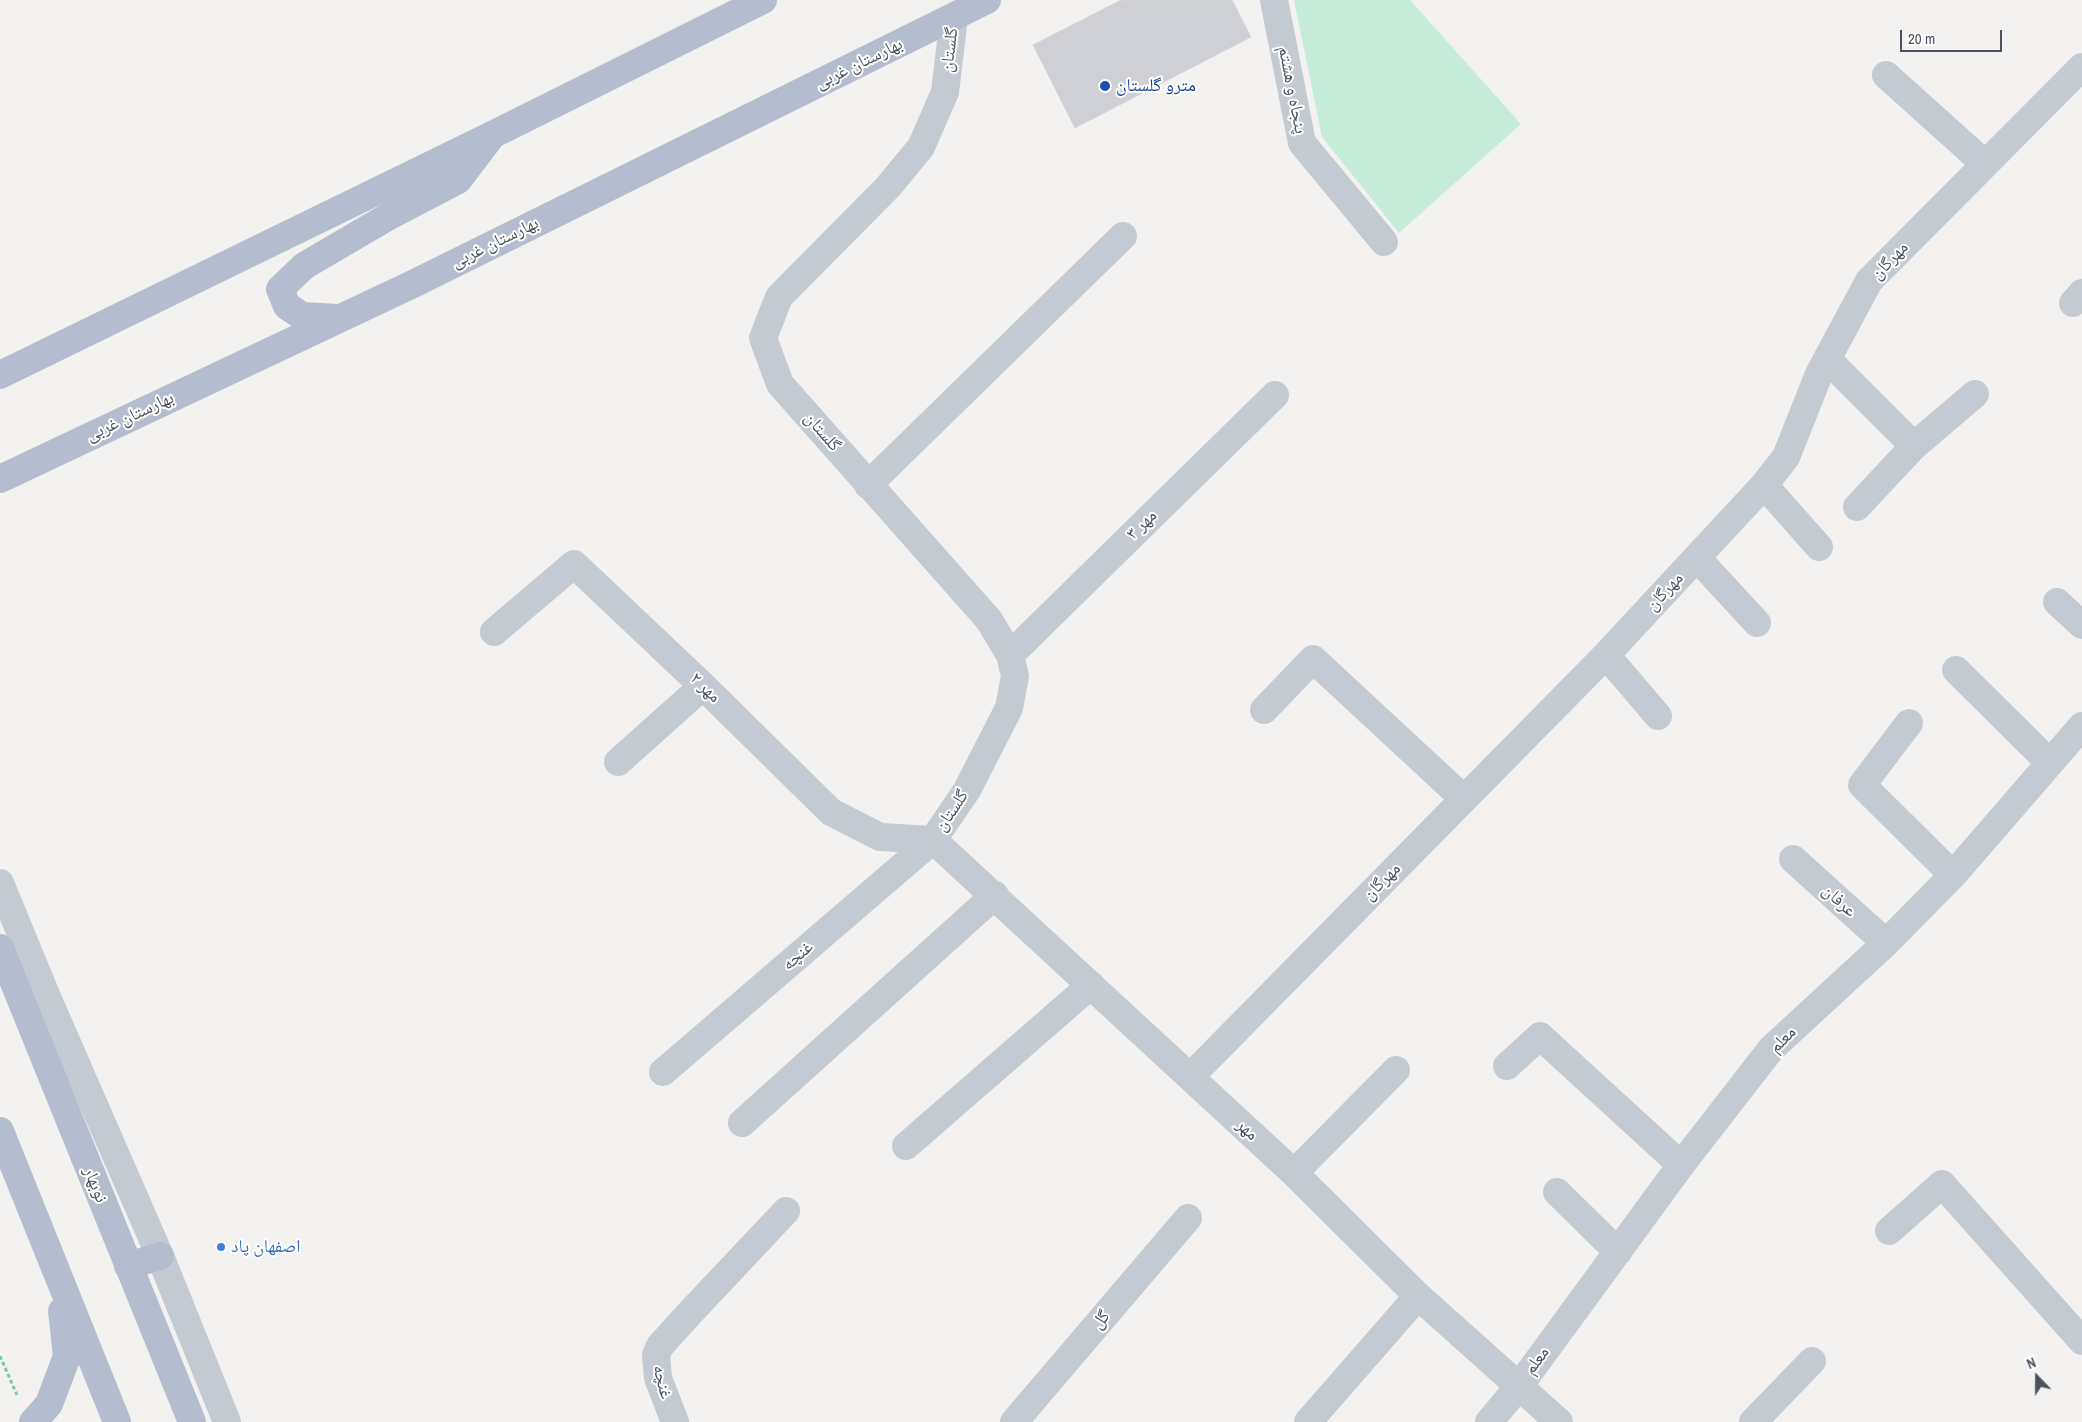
<!DOCTYPE html>
<html>
<head>
<meta charset="utf-8">
<style>
  body { margin:0 }
  #map { position:relative; width:2082px; height:1422px; overflow:hidden; background:#f3f2f1; font-family:"Archivo Narrow",sans-serif }
  canvas { display:block }
  .north { position:absolute; left:2012px; top:1352px; width:50px; height:50px; -webkit-text-stroke:4px #fff; paint-order:stroke; rotate:338deg; font-size:14px; font-weight:700; line-height:20px; text-align:center; color:#4b525d }
  .north::after { content:''; display:block; margin:auto; width:18px; height:22px; background:#4b525d; clip-path:polygon(50% 0,100% 100%,50% 72%,0 100%) }
  .scale { position:absolute; left:1900px; top:30px; width:102px; height:22px; box-sizing:border-box; border:2px solid #4b525d; border-top:0; padding-left:6px; font-size:15px; line-height:18px; white-space:nowrap; color:#4b525d; -webkit-text-stroke:4px #fff; paint-order:stroke }
</style>
</head>
<body>
<div id="map">
<canvas width="2082" height="1422"></canvas>
<div class="north">N</div>
<div class="scale">20 m</div>
</div>
<script>
const c = document.querySelector('canvas').getContext('2d');
c.lineJoin = 'round';
function fill(path, color) { c.fillStyle = color; c.fill(path, 'evenodd'); }
const toPath = rows => new Path2D(rows.map(r => 'M' + r).join(''));
function stroke(path, color, width, dash) { c.strokeStyle = color; c.lineWidth = width; c.lineCap = dash ? 'butt' : 'round'; c.setLineDash(dash || []); c.stroke(path); }
function write(font, color, halo, rows, align = 'center') {
  c.font = font + ' "Archivo Narrow","Noto Naskh Arabic",sans-serif'; c.lineWidth = 4; c.setLineDash([]); c.textBaseline = 'middle'; c.strokeStyle = halo; c.fillStyle = color; for (const [text, x, y, turn = 0] of rows) {
    c.save(); c.translate(x, y); c.rotate((+turn || 0) * Math.PI / 180); c.textAlign = isNaN(turn) ? turn : align; if (halo) c.strokeText(text, 0, 0); c.fillText(text, 0, 0); c.restore();
  }
}
fill(toPath([
  [1294,0,1410,0,1521,124,1399,233,1322,137]
]), '#c5ecd9');
const building = toPath([
  [1121,0,1232,0,1251,37,1075,128,1033,45,1121,0]
]);
fill(building, '#cfd0d5');
stroke(building, '#d6d7dc', 1);
stroke(toPath([
  [0,1356,17,1395]
]), '#80c7ad', 3, [4, 2.5]);
stroke(toPath([
  [1274,0,1302,143,1384,242],
  [1886,75,1985,164],
  [2073,303,2082,293],
  [1827,359,1914,446],
  [868,485,1123,236],
  [1764,485,1819,547],
  [1857,507,1914,446,1975,394],
  [1697,558,1757,623],
  [2057,602,2082,625],
  [494,632,574,564,703,686,831,812,880,837,933,840],
  [1010,655,1275,395],
  [1606,655,1658,716],
  [1956,670,2050,763],
  [1264,710,1313,659,1464,799],
  [1909,723,1862,785,1953,875],
  [618,762,703,686],
  [933,840,1294,1173,1418,1296,1559,1422],
  [1793,859,1886,943],
  [0,883,47,997,160,1256,227,1422],
  [1507,1066,1540,1036,1681,1165],
  [663,1072,933,840,967,790,1009,708,1015,676,1010,655,989,620,780,384,763,338,779,297,888,187,921,147,945,92,954,17],
  [1190,1077,1606,655,1764,485,1786,457,1819,374,1869,281,2082,67],
  [742,1123,995,895],
  [906,1146,1091,985],
  [1294,1173,1396,1070],
  [1557,1192,1618,1252],
  [1889,1231,1942,1184,2082,1341],
  [675,1422,658,1378,656,1355,660,1346,688,1315,786,1211],
  [1014,1422,1188,1218],
  [1308,1422,1418,1296],
  [1489,1422,1520,1385,1681,1165,1771,1049,1886,943,1953,875,2082,726],
  [1753,1422,1812,1361]
]), '#c3cad1', 28);
stroke(toPath([
  [337,318,302,316,287,306,280,289,304,266,391,215,458,180,490,138],
  [0,375,492,135,763,0],
  [0,479,413,284,987,0],
  [0,948,192,1422],
  [0,1131,117,1422],
  [128,1266,160,1256],
  [33,1422,49,1404,67,1356,62,1311]
]), '#b4bdcd', 28);
for (const [x, y, r, color] of [
  [1105,86,6,"#1a4fb4"],
  [221,1247,5,"#3f7fe0"]
]) { const dot = new Path2D(); dot.arc(x, y, r, 0, 2 * Math.PI); c.fillStyle = color; c.fill(dot); stroke(dot, '#fff', 2); }
write('18px', '#4b525d', '#fff', [
  ["گلستان",950,50,-83],
  ["بهارستان غربی",859,64,-26],
  ["پنجاه و هشتم",1292,90,79],
  ["بهارستان غربی",495,243,-26],
  ["مهرگان",1890,261,-46],
  ["بهارستان غربی",130,417,-25],
  ["گلستان",822,432,49],
  ["مهر ۳",1142,525,-44],
  ["مهرگان",1665,592,-47],
  ["مهر ۲",705,688,44],
  ["گلستان",952,811,-56],
  ["مهرگان",1382,882,-45],
  ["عرفان",1839,901,42],
  ["غنچه",798,956,-41],
  ["معلم",1783,1040,-45],
  ["مهر",1247,1130,43],
  ["نوبهار",95,1185,68],
  ["گل",1101,1320,-50],
  ["معلم",1537,1361,-54],
  ["غنچه",662,1382,76]
]);
write('18px', '#164399', '#fff', [
  ["مترو گلستان",1116,86]
], 'left');
write('18px', '#366cbe', '#fff', [
  ["اصفهان پاد",231,1247]
], 'left');
</script>
</body>
</html>
